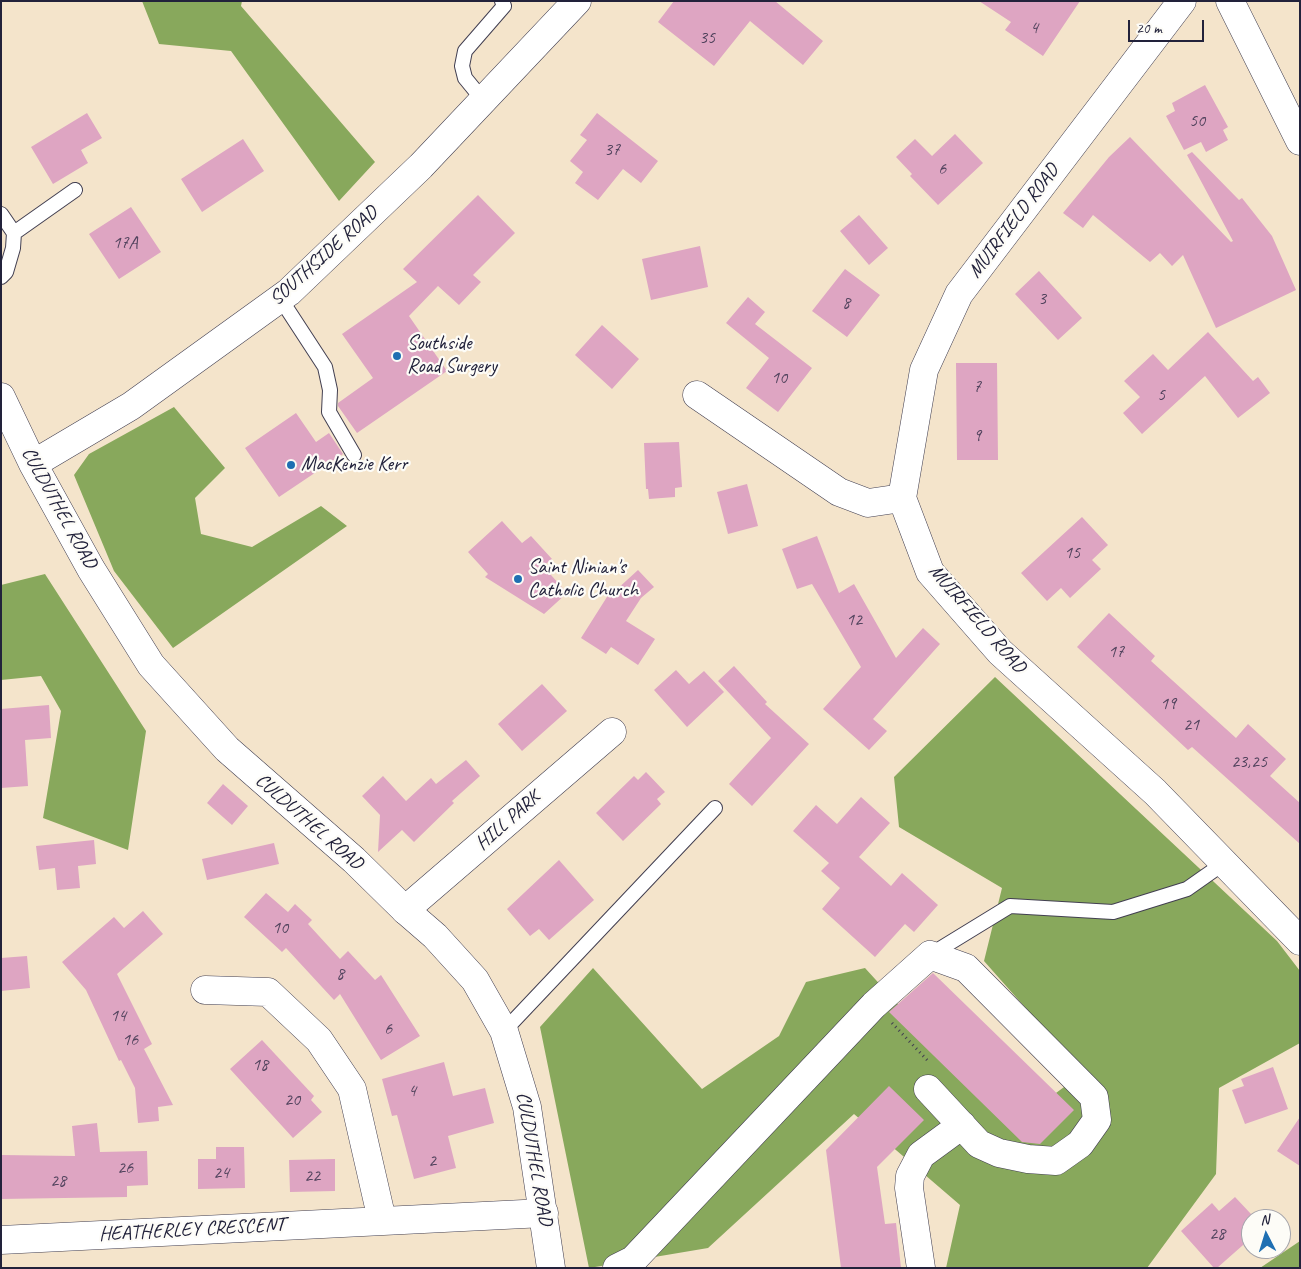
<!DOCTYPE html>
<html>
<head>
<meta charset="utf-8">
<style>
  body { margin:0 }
  #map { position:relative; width:1301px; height:1269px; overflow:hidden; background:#f4e4cb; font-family:Caveat,sans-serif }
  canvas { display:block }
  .frame { position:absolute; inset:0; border:2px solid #22223b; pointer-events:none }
  .north { position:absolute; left:1241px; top:1209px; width:50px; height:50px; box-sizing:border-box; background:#fdfcf7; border:1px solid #a5a5ac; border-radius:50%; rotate:355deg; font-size:14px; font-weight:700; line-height:20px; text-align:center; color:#22223b }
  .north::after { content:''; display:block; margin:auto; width:18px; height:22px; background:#1f6fb2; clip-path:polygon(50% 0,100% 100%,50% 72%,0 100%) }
  .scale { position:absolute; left:1128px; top:20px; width:76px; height:22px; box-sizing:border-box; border:2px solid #22223b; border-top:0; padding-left:6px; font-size:15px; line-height:18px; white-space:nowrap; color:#22223b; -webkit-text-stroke:4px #fdfcf7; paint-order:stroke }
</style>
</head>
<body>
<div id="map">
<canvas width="1301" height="1269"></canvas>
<div class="frame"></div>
<div class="north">N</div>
<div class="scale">20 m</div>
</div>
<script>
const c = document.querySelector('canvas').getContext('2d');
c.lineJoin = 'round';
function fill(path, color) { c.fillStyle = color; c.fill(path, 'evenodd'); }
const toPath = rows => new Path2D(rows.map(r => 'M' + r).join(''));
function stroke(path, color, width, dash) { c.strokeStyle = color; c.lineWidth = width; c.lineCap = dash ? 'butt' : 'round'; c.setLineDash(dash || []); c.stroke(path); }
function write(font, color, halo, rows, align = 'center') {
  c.font = font + ' Caveat,sans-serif'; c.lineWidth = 4.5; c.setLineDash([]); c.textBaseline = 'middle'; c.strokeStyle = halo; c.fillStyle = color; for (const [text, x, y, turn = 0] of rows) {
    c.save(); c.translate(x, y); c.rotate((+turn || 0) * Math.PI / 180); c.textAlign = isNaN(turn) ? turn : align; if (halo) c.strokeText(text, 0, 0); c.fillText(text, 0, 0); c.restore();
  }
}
fill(toPath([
  [142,1,242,1,241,6,375,162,339,201,231,51,159,44],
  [174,407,225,468,195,498,201,534,252,547,321,506,347,526,173,648,114,571,74,475,89,454],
  [45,574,146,731,128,850,43,818,61,711,41,676,1,680,1,585],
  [995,677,1277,941,1300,971,1300,1043,1219,1088,1216,1174,1147,1268,946,1268,960,1205,854,1114,708,1248,589,1268,540,1027,593,968,702,1089,779,1036,806,982,865,968,1010,1127,1083,1073,984,961,1002,888,899,827,894,777],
  [1300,1241,1300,1268,1260,1268]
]), '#88a85c');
fill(toPath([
  [674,1,775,1,823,41,803,65,750,21,714,66,658,22],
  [979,1,1080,1,1043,56,1005,30,1011,22],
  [1205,85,1228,127,1223,130,1228,140,1206,152,1201,142,1184,150,1166,116,1175,111,1172,103],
  [87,113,102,138,81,150,88,163,53,184,31,147],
  [597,113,658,161,641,183,623,169,598,200,575,183,583,172,570,161,587,140,580,135],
  [955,134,983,163,938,205,910,176,912,174,896,157,915,139,932,156],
  [1130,137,1231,242,1233,241,1187,155,1192,152,1239,200,1242,198,1272,236,1296,290,1216,328,1183,255,1172,266,1160,253,1150,262,1093,215,1083,228,1063,213,1109,157],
  [243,139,264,171,202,212,181,179],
  [478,195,515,233,473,275,481,282,459,305,438,286,409,316,447,371,357,433,338,406,338,403,373,378,342,334,417,282,403,269],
  [131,207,161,252,119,279,89,234],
  [859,215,888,248,869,265,840,231],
  [700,246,708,287,651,300,642,259],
  [845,269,880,295,847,337,812,311],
  [1039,271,1082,318,1058,340,1015,294],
  [748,297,765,312,755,324,812,368,778,412,746,388,769,358,726,323],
  [602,325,639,359,612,389,575,355],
  [1208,332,1253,381,1258,377,1270,393,1238,418,1205,376,1142,434,1123,413,1140,397,1124,381,1153,354,1168,370],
  [956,363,997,363,998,460,957,460],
  [296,413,316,442,329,433,343,454,279,497,245,448],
  [679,442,682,487,675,488,675,497,649,499,648,489,646,489,644,443],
  [747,484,758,526,728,534,717,492],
  [1082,517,1108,545,1092,560,1101,569,1070,598,1061,588,1047,601,1021,573],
  [502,521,522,543,531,536,552,559,543,566,567,593,544,614,485,577,488,574,468,552],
  [817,536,839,593,854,584,896,658,923,628,940,644,873,719,887,731,869,750,823,709,861,667,812,584,797,589,782,549],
  [638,570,654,587,641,598,626,621,655,639,638,665,611,647,606,654,581,638,612,589,615,591],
  [1109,613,1155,656,1151,661,1236,738,1248,724,1286,759,1270,776,1300,803,1300,844,1192,747,1188,750,1077,647],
  [734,666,767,702,765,704,809,744,752,806,729,784,771,738,718,681],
  [676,670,689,684,704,671,724,692,687,727,654,690],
  [542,684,567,711,522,751,498,724],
  [49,705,51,738,25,740,28,786,1,788,1,709],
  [466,760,480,776,452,801,454,803,414,842,402,830,378,852,380,815,362,796,383,776,406,801,431,778,436,784],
  [646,772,665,792,657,799,661,804,623,841,596,813,634,776,638,780],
  [223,784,248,806,232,825,207,803],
  [861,797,890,823,859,857,891,886,902,873,938,905,914,932,905,924,875,957,822,909,840,888,821,871,829,863,793,831,816,805,837,824],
  [94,840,96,864,78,866,80,888,57,890,55,868,39,870,36,846],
  [274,843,279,864,207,880,202,859],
  [559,860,594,900,549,940,539,929,530,936,507,909],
  [266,893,288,912,295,904,312,920,308,924,340,959,348,951,375,980,381,975,420,1036,381,1060,340,994,334,1000,286,948,282,952,244,917],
  [143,911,163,934,117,974,152,1044,144,1049,173,1105,158,1107,159,1121,138,1123,135,1088,121,1060,119,1061,86,990,62,962,114,917,124,928],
  [27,956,30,988,1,991,1,958],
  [933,973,1074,1110,1040,1144,1022,1142,889,1012],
  [262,1040,314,1096,311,1100,322,1112,293,1138,230,1069],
  [444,1062,453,1096,485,1088,494,1123,448,1136,456,1168,414,1179,397,1115,392,1116,382,1079],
  [1273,1067,1288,1109,1245,1124,1232,1090,1244,1086,1241,1079],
  [889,1086,924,1120,877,1167,885,1224,896,1223,901,1268,841,1268,826,1150],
  [1300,1117,1300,1166,1277,1151],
  [97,1123,100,1152,147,1151,148,1185,127,1186,127,1197,1,1199,1,1155,75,1156,72,1126],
  [216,1147,244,1147,245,1188,198,1189,198,1159,216,1159],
  [335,1159,335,1191,290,1192,289,1160],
  [1235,1197,1251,1214,1251,1238,1217,1268,1214,1268,1181,1231,1212,1203,1219,1211]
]), '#dea5c2');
const lane = toPath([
  [483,100,465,78,462,66,465,51,504,6,502,1],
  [1,214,14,233,13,248,6,272,1,277],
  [14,233,75,190],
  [280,298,325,367,330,390,329,412,354,455],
  [930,955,1010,906,1113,912,1187,889,1224,863],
  [504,1031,715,808]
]);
const street = toPath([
  [697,395,839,492,868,503,902,498],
  [405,910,612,732],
  [205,990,268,992,319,1040,352,1089,382,1220],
  [1,1240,544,1213],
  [617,1268,633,1260,874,1005,930,955,966,968,1094,1097,1097,1120,1080,1144,1056,1161,1028,1159,999,1153,979,1144,928,1089],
  [921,1268,909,1188,910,1176,921,1155,962,1125]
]);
const secondary = toPath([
  [1182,1,959,294,924,370,902,498,930,572,1000,652,1155,792,1300,941],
  [1230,1,1300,141],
  [1,397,33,464,91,569,151,665,227,749,354,860,405,910,435,936,475,980,504,1031,527,1107,551,1268],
  [33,464,131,406,289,292,421,166,577,1]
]);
stroke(lane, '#423f51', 16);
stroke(street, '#423f51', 29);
stroke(secondary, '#423f51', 29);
stroke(toPath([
  [892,1023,929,1062]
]), '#423f51', 3, [1, 4]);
stroke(lane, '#fff', 14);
stroke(street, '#fff', 28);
stroke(secondary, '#fff', 28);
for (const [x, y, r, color] of [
  [397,356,5,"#1f6fb2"],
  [291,465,5,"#1f6fb2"],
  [518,579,5,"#1f6fb2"]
]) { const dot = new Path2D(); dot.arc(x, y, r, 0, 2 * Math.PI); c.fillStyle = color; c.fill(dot); stroke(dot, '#fdfcf7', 2); }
write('18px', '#51435d', null, [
  ["4",1034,28],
  ["35",707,38],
  ["50",1197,121],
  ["37",612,150],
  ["6",942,169],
  ["17A",125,243],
  ["3",1042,299],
  ["8",846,303],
  ["10",779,378],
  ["7",977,387],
  ["5",1161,395],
  ["9",977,436],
  ["15",1072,553],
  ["12",854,620],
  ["17",1116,652],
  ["19",1168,704],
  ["21",1191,725],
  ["23,25",1249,762],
  ["10",280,928],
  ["8",340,974],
  ["14",118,1016],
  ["6",388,1029],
  ["16",130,1040],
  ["18",260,1065],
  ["4",412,1091],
  ["20",292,1100],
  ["2",432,1161],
  ["26",125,1168],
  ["24",221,1173],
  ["22",312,1176],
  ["28",58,1181],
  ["28",1217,1234]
]);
write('20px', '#22223b', '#fdfcf7', [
  ["MUIRFIELD ROAD",1014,221,-53],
  ["SOUTHSIDE ROAD",324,256,-42],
  ["CULDUTHEL ROAD",59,508,61],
  ["MUIRFIELD ROAD",977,619,49],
  ["HILL PARK",508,821,-41],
  ["CULDUTHEL ROAD",309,822,41],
  ["CULDUTHEL ROAD",534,1159,80],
  ["HEATHERLEY CRESCENT",192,1230,-3]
]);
write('20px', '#22223b', '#fdfcf7', [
  ["Southside",407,344],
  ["Road Surgery",407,367],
  ["MacKenzie Kerr",301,465],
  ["Saint Ninian's",528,568],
  ["Catholic Church",528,591]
], 'left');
</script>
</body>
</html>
